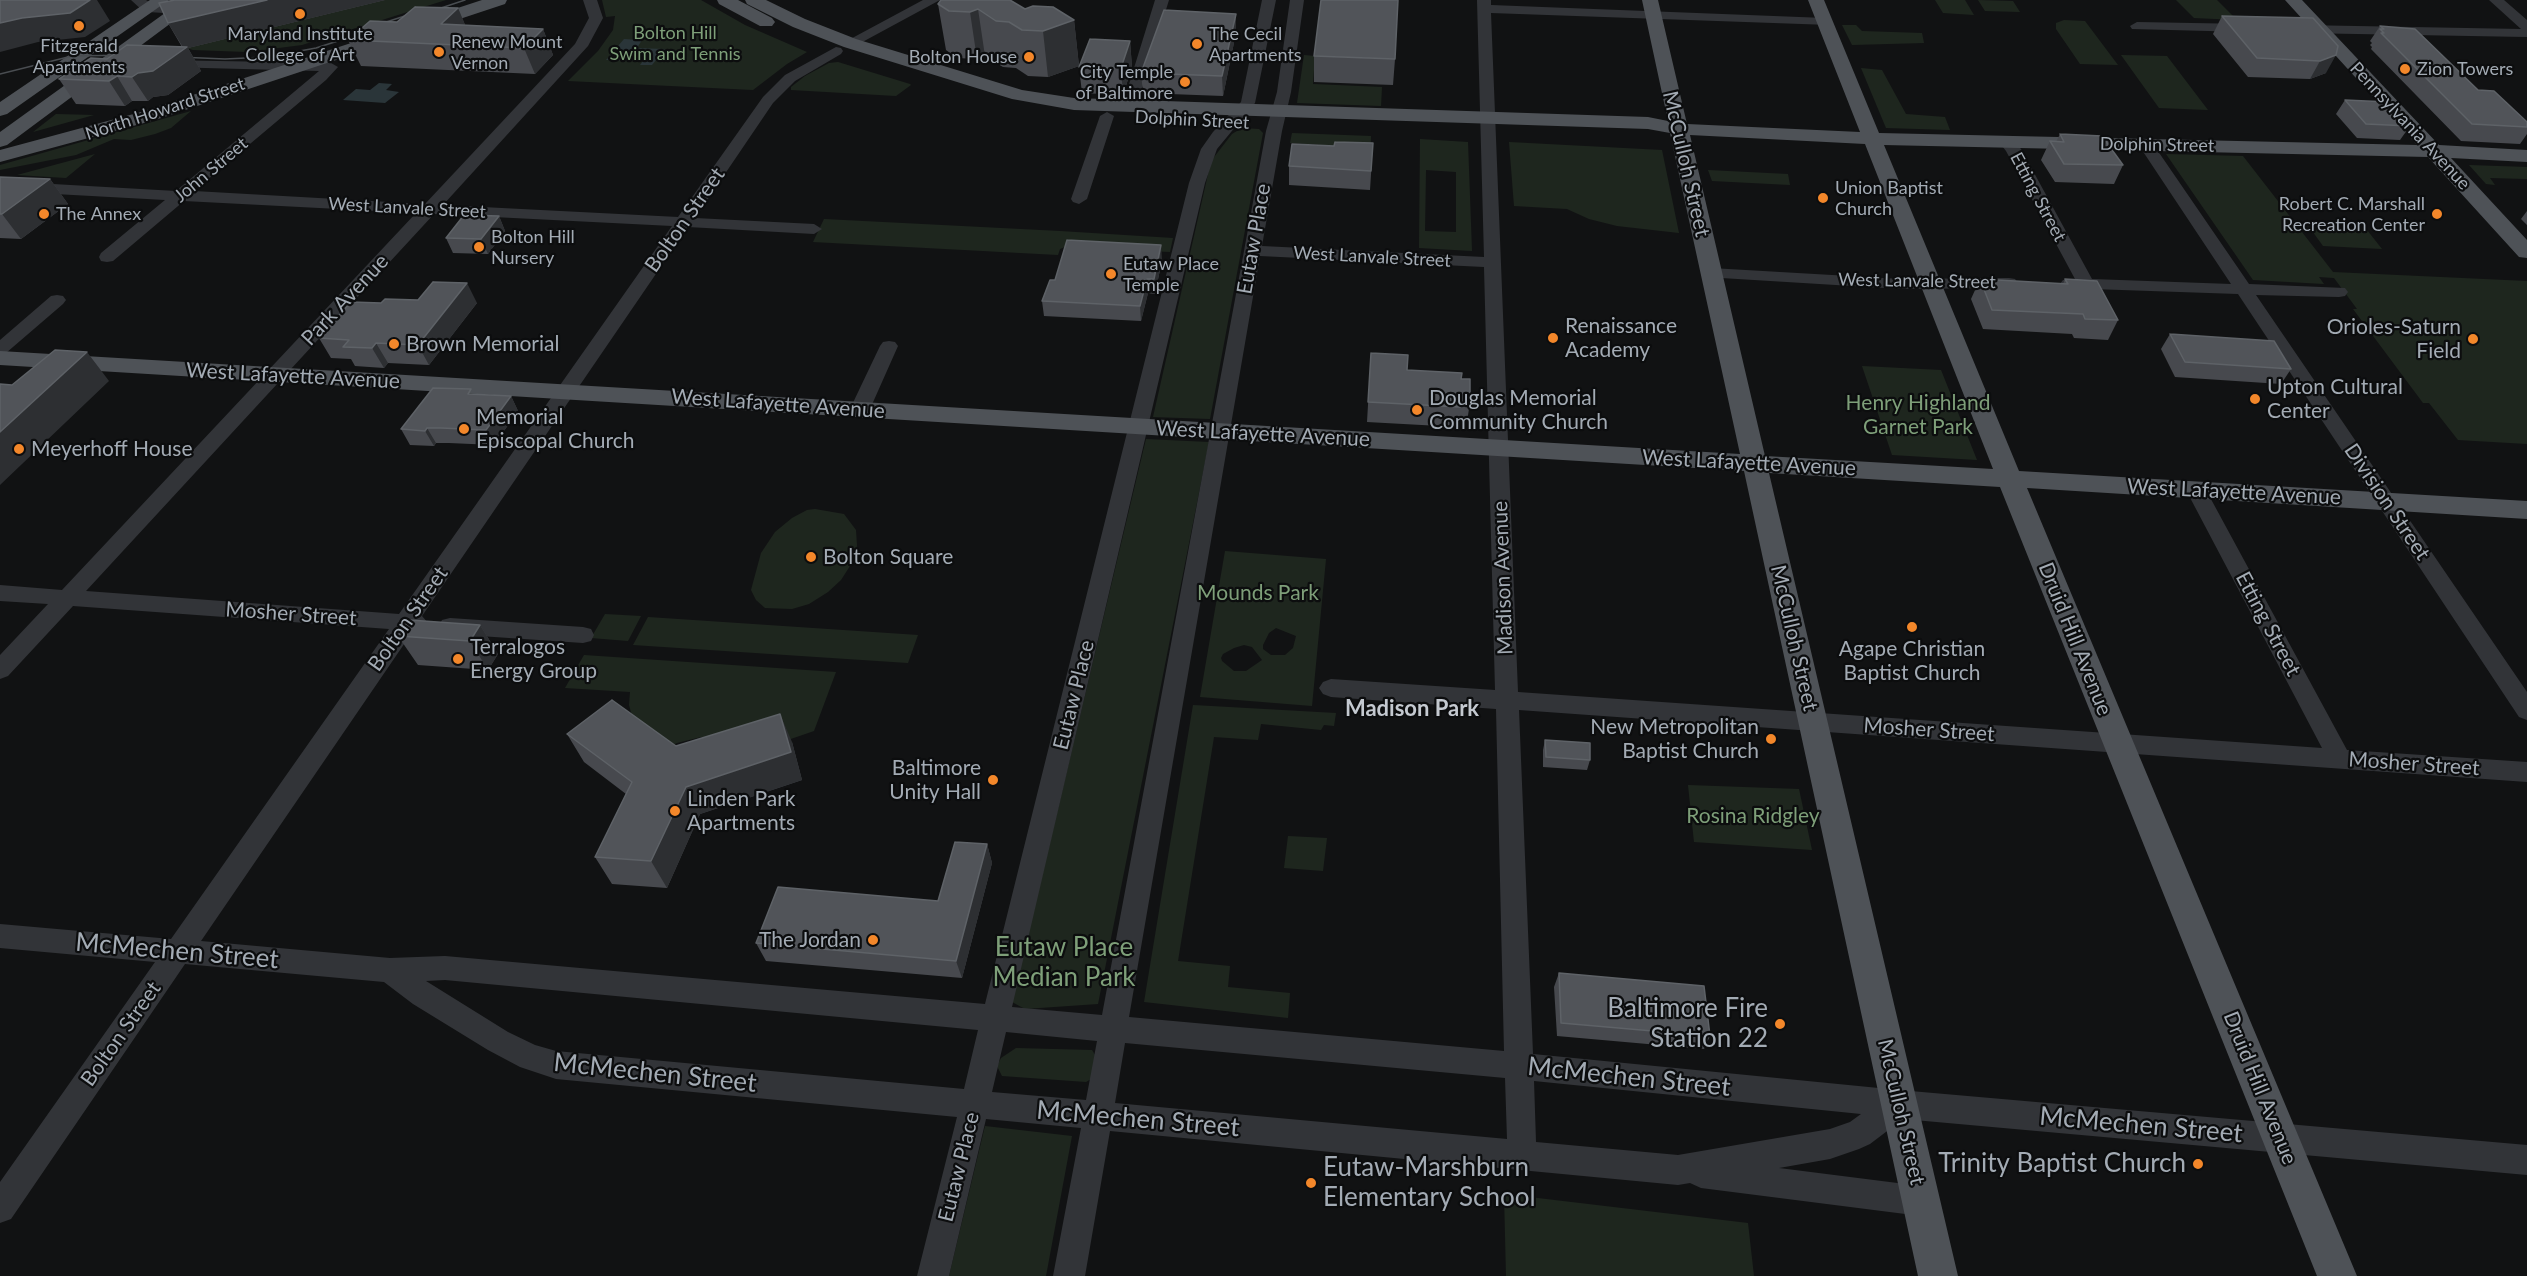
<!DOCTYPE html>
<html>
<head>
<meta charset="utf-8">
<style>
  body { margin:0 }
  canvas { display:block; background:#111213 }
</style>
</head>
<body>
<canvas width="2527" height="1276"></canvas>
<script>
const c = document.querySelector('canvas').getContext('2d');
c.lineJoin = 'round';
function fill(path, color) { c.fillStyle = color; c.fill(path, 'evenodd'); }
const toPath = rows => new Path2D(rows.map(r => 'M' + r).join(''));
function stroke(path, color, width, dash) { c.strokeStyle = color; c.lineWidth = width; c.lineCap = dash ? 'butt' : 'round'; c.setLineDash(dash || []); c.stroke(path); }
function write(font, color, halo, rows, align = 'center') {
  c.font = font + ' Lato,sans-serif'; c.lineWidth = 4.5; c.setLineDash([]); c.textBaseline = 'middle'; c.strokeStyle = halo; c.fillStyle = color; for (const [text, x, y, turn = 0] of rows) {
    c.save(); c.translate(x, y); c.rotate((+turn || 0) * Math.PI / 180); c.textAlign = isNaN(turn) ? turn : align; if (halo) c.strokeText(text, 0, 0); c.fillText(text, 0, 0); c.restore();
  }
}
fill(toPath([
  [372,0,446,0,302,45,247,52,193,50,183,47],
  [602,0,701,0,745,25,807,52,787,64,753,90,568,81,598,51,613,30,615,16,606,17],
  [1935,0,1965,0,1974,15,1943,13],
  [1978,0,2013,1,2020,12,1985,11],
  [2176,0,2217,0,2237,20,2194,18],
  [2064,20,2085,21,2118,65,2080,64,2056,29,2056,23],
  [1842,25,1856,25,1862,31,1922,33,1924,43,1852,45],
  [1304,55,1315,56,1313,84,1382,87,1381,106,1297,103],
  [2121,55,2167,56,2208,110,2159,108],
  [838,62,910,84,911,85,896,96,791,90,791,87,805,76,829,63],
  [1861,68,1882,70,1906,114,1945,117,1950,130,1886,128],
  [191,111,171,128,155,134,131,140,114,139,76,155,0,170,0,165],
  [56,114,94,115,33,132],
  [1242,128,1259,129,1263,133,1210,419,1153,417,1211,161,1232,134],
  [1292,133,1371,136,1370,160,1323,145,1290,143],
  [1420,139,1468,142,1472,251,1419,248],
  [1426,170,1456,172,1456,232,1425,231],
  [1509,142,1662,150,1679,233,1617,226,1589,219,1567,209,1514,206],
  [95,154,66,178,17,175],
  [2166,154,2243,156,2333,272,2527,281,2527,444,2458,440,2429,403,2423,403,2353,309,2357,309,2334,278,2319,277,2324,284,2253,280],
  [2469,165,2527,167,2527,179,2490,178,2495,185,2486,184],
  [1708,170,1788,174,1790,185,1712,181],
  [824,219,1060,231,1173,238,1170,252,1065,247,1060,249,1058,255,813,242],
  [2310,228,2367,230,2382,249,2323,246],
  [1862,366,1941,370,1977,460,1892,455],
  [1146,439,1209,442,1098,1004,1025,1009,1012,1002],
  [815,509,844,514,856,530,857,546,850,566,841,580,828,592,809,604,792,609,765,608,756,600,751,590,761,553,775,532,792,518,807,510],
  [1225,551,1326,559,1312,706,1200,697],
  [1276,628,1296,636,1293,648,1285,655,1271,655,1263,649,1263,645,1269,633],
  [1244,645,1252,647,1262,660,1246,671,1234,671,1222,661,1221,658,1223,654,1234,648],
  [605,614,641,616,628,641,591,638],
  [648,617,918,635,908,663,633,645],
  [584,655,836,672,814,731,747,754,717,739,701,737,677,743,662,750,632,716,629,705,630,692,565,688],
  [1193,705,1336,713,1334,726,1324,725,1321,730,1261,724,1258,740,1214,737,1178,961,1230,966,1228,987,1290,993,1288,1018,1144,1002],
  [1688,785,1799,789,1812,850,1694,842],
  [1288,836,1327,838,1323,871,1284,868],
  [1016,1048,1092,1050,1095,1055,1091,1079,1086,1082,1002,1076,997,1066,1001,1058],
  [985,1126,1072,1136,1046,1276,949,1276],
  [1504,1194,1748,1223,1754,1276,1506,1276]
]), '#1e261e');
fill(toPath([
  [624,39,642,40,637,48,665,49,652,65,640,65,643,61,606,60],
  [379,83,392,84,386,90,399,92,385,103,343,100,356,89,370,90]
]), '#2a3539');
fill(toPath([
  [131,0,146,0,152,4,180,6,187,10,180,14,148,12,143,11,131,0],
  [583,0,597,0,603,18,588,46,443,205,678,217,763,97,785,75,836,47,841,48,843,51,841,54,795,81,773,103,695,218,814,224,822,229,814,234,688,227,422,616,428,623,425,629,413,631,201,941,390,958,445,956,985,1004,1189,183,1201,149,1213,132,1241,102,1262,0,1276,0,1255,103,1217,149,1205,183,1012,1007,1102,1015,1244,251,1266,131,1277,92,1290,0,1304,0,1291,92,1282,131,1262,246,1484,257,1477,0,1491,0,1491,5,1825,18,1832,22,1830,25,1491,13,1518,692,2322,748,2186,490,2189,485,2196,483,2203,485,2206,490,2347,750,2527,762,2527,782,1519,710,1533,1054,1899,1090,2527,1145,2527,1175,1903,1119,1870,1144,1859,1149,1830,1159,1779,1168,1921,1186,1932,1190,1936,1201,1932,1212,1921,1216,1701,1188,1690,1183,1678,1185,1110,1131,1085,1276,1053,1276,1081,1128,986,1119,949,1276,917,1276,957,1117,556,1079,520,1067,488,1050,413,1004,384,982,185,964,11,1219,0,1223,0,1182,155,962,0,948,0,924,171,939,389,629,73,606,8,676,0,679,0,655,48,604,0,601,0,585,62,590,416,213,184,201,113,261,107,262,101,261,99,257,101,253,165,200,0,191,0,181,176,191,319,71,167,67,160,63,162,60,331,63,338,67,326,80,194,191,425,204,575,44,589,18,583,0],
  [434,214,672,226,399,614,86,591,434,214],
  [1260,256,1484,267,1495,690,1331,679,1323,682,1319,688,1323,694,1331,697,1496,709,1504,1051,1129,1017,1260,256],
  [445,980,978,1030,964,1089,556,1051,535,1045,508,1032,426,981,445,980],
  [1006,1032,1097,1041,1086,1100,992,1092,1006,1032],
  [1125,1043,1505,1078,1507,1139,1115,1103,1125,1043],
  [1534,1081,1861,1114,1850,1122,1830,1129,1678,1155,1536,1142,1534,1081],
  [923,0,940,0,855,46,850,47,843,43,923,0],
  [1155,0,1169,0,1136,107,1129,111,1124,110,1122,107,1155,0],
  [2489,0,2504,0,2527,20,2527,37,2301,33,2294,29,2301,25,2521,29,2489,0],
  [2137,22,2247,24,2254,28,2247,32,2132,29,2130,26,2137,22],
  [1107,112,1114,116,1087,199,1079,204,1073,202,1071,199,1100,116,1107,112],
  [2007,137,2012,139,2021,149,2092,279,2231,284,2138,144,2146,139,2151,141,2249,284,2345,288,2348,292,2345,296,2339,297,2256,295,2527,692,2527,720,2519,717,2238,294,2063,288,2060,284,2063,280,2075,279,2006,151,1999,142,2007,137],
  [1711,268,1901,279,2009,278,2015,279,2018,283,2015,287,2009,288,1901,289,1705,277,1702,273,1705,269,1711,268],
  [57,295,63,296,66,300,63,304,6,353,0,355,0,340,51,296,57,295],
  [889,341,895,342,898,346,870,409,867,413,860,415,853,413,850,409,880,346,883,342,889,341],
  [450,618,583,627,591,629,594,635,591,641,583,643,450,634,442,632,439,626,442,620,450,618]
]), '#323438');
fill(toPath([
  [150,0,169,0,7,114,0,116,0,102,150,0],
  [183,0,202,0,7,145,0,147,0,132,183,0],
  [482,0,507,0,505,4,155,120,0,162,0,150,141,112,482,0],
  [717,0,738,0,772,18,775,22,772,26,760,26,719,4,717,0],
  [745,0,766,0,805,19,856,39,1022,90,1074,98,1648,117,1668,121,1642,0,1658,0,1687,124,1860,132,1808,0,1824,0,1879,133,2417,145,2285,0,2302,0,2439,145,2527,150,2527,162,2451,158,2527,240,2527,258,2519,257,2428,157,1884,145,2019,471,2527,501,2527,519,2027,488,2357,1276,2317,1276,2000,487,1769,473,1958,1276,1918,1276,1744,471,0,365,0,351,1740,454,1670,133,1648,129,1074,110,1012,99,844,47,793,27,747,4,745,0],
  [1690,135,1865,144,1993,469,1765,456,1690,135]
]), '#4e5257');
stroke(toPath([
  [426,13,465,0],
  [371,27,420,11],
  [178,57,225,59,267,57,316,48,366,32],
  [0,74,72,56,130,55]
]), '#494d51', 1.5);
fill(toPath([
  [175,0,385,0,188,48,201,71,168,95,153,97,148,101,132,101,125,106,76,104,59,79,107,59,182,47,168,23],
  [938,4,1025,9,1074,20,1079,66,1048,77,1028,76,1016,68,1003,67,985,56,977,59,957,58,946,50],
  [458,8,465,25,543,29,553,55,535,74,361,66,348,40,397,22],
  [2222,16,2313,18,2326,73,2310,79,2248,77,2213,34],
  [2380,26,2527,122,2527,134,2520,144,2461,141,2371,49,2372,47,2370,45,2372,43,2370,41],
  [1236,33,1223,96,1143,93,1141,73],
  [1130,41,1132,67,1123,95,1082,93,1079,67],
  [1314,56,1395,59,1393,85,1314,82],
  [2345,100,2410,126,2400,140,2357,138,2336,114],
  [2060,134,2123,165,2114,184,2055,182,2041,160,2050,141,2056,142],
  [1373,143,1370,190,1289,185,1289,166,1334,146],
  [0,177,50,179,68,204,21,239,0,238],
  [2527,211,2527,225,2521,219],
  [499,216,505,231,488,254,453,253,446,238],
  [1162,260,1155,294,1148,293,1141,321,1044,316,1042,301,1055,280],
  [1980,279,2063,284,2065,279,2118,320,2108,340,2074,338,2072,334,1983,329,1971,299],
  [381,303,477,303,429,365,388,363,384,368,355,366,351,359,331,358,319,338],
  [2170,334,2291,369,2281,384,2175,377,2161,349],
  [1371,353,1407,370,1461,379,1470,402,1467,422,1458,422,1458,427,1367,422],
  [474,394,511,396,518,411,494,445,449,443,436,443,434,446,410,445,401,429],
  [480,625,498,654,488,670,418,665,398,636],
  [567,734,676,746,792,742,802,780,700,814,667,888,612,884,595,857,626,794,584,762],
  [1545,740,1590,760,1587,770,1543,767,1543,750],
  [987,844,992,863,962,978,766,961,756,943,938,901],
  [1559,973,1710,1036,1704,1049,1557,1036,1554,987]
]), '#47494e');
fill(toPath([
  [90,0,97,0,110,21,85,37,38,42,0,52,0,23],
  [267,0,385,0,188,48,201,71,168,95,153,97,148,101,132,77,138,73,184,49,168,23],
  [458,8,469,34,441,24],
  [978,9,985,56,977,59,970,12],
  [1236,14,1236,33,1223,96,1222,76],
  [1074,20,1079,66,1048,77,1043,31],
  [543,29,553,55,535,74,524,48],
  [1130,41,1132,67,1123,95,1121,68],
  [2336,55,2326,73,2310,79,2320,61],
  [117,76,132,101,125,106,109,81],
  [50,179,68,204,21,239,2,214],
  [499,216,505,231,488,254,481,239],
  [1161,245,1162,260,1155,294,1154,279],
  [1147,279,1148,293,1141,321,1140,306],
  [467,283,477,303,429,365,418,345],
  [376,343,388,363,384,368,372,348],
  [87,352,109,381,0,485,0,432],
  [511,396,518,411,494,445,486,430],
  [427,428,436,443,434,446,425,431],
  [480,625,498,654,488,670,470,641],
  [780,714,792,742,802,780,700,814,667,888,651,861,686,787],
  [987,844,992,863,962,978,956,961]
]), '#2d2f32');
const building = toPath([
  [0,0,90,0,70,13,22,18,0,23,0,0],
  [175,0,267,0,168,23,159,3,175,0],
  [941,0,1010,0,1025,9,1033,6,1053,7,1074,20,1043,31,1022,30,1009,22,996,21,978,9,970,12,949,11,938,4,941,0],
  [1321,0,1398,0,1395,59,1314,56,1321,0],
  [415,7,458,8,441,24,543,29,524,48,348,40,370,21,397,22,415,7],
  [1164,10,1236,14,1222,76,1141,73,1164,10],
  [2222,16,2313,18,2338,46,2336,55,2320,61,2257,58,2222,16],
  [2380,26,2415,29,2478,90,2494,91,2527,122,2527,127,2472,124,2381,33,2384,33,2380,29,2384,29,2380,26],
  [1090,39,1130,41,1121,68,1079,67,1090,39],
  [127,45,187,47,153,71,138,73,132,77,117,76,109,81,59,79,91,58,107,59,127,45],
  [2345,100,2388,102,2410,126,2366,124,2345,100],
  [2060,134,2102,136,2123,165,2064,164,2050,141,2064,142,2060,134],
  [1335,142,1373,143,1371,171,1289,166,1292,144,1334,146,1335,142],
  [0,177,50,179,2,214,0,214,0,177],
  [464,215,499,216,481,239,446,238,464,215],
  [1067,240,1161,245,1154,279,1147,279,1140,306,1042,301,1050,280,1055,280,1067,240],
  [1980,279,2068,284,2065,279,2097,281,2118,320,2085,319,2083,314,1992,310,1980,279],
  [433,282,467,283,418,345,376,343,372,348,343,347,349,340,319,338,351,302,381,303,385,299,418,300,433,282],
  [2170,334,2274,341,2291,369,2185,362,2170,334],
  [55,350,87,352,0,432,0,384,12,385,55,350],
  [1371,353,1408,355,1407,370,1462,373,1461,379,1470,379,1470,402,1460,402,1460,407,1368,402,1371,353],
  [433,388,471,389,468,394,511,396,486,430,441,428,427,428,425,431,401,429,433,388],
  [409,620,480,625,470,641,398,636,409,620],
  [612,700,676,746,780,714,791,752,686,787,651,861,595,857,632,782,567,734,612,700],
  [1545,740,1590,743,1590,760,1546,757,1545,740],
  [955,842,987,844,956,961,756,943,778,887,938,901,955,842],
  [1559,973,1704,986,1710,1036,1561,1023,1559,973]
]);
fill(building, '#515459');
stroke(building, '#5e6267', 1.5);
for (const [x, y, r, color] of [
  [300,14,6,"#f3872a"],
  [79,26,6,"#f3872a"],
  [1197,44,6,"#f3872a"],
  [439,52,6,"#f3872a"],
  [1029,57,6,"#f3872a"],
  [2405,69,6,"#f3872a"],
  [1185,82,6,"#f3872a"],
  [1823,198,6,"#f3872a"],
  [44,214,6,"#f3872a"],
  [2437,214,6,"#f3872a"],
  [479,247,6,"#f3872a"],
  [1111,274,6,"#f3872a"],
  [1553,338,6,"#f3872a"],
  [2473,339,6,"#f3872a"],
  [394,344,6,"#f3872a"],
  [2255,399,6,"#f3872a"],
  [1417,410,6,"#f3872a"],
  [464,429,6,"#f3872a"],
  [19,449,6,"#f3872a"],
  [811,557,6,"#f3872a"],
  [1912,627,6,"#f3872a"],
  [458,659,6,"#f3872a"],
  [1771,739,6,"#f3872a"],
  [993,780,6,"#f3872a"],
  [675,811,6,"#f3872a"],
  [873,940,6,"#f3872a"],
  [1780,1024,6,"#f3872a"],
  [2198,1164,6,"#f3872a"],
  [1311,1183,6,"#f3872a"]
]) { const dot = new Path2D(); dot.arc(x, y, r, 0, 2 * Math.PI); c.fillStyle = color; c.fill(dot); stroke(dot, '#0c0d0e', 2); }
write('18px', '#7e9f79', '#0c0d0e', [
  ["Bolton Hill",675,33],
  ["Swim and Tennis",675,54]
]);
write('18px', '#a3abb4', '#0c0d0e', [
  ["Maryland Institute",300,34,"center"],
  ["College of Art",300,55,"center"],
  ["The Cecil",1209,34],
  ["Apartments",1209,55],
  ["Renew Mount",451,42],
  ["Vernon",451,63],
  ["Fitzgerald",79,46,"center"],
  ["Apartments",79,67,"center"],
  ["Bolton House",1017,57,"right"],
  ["Zion Towers",2417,69],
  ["City Temple",1173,72,"right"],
  ["of Baltimore",1173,93,"right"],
  ["Union Baptist",1835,188],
  ["Church",1835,209],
  ["Robert C. Marshall",2425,204,"right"],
  ["Recreation Center",2425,225,"right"],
  ["The Annex",56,214],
  ["Bolton Hill",491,237],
  ["Nursery",491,258],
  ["Eutaw Place",1123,264],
  ["Temple",1123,285]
], 'left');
write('18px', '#a3abb4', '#0c0d0e', [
  ["North Howard Street",165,109,-18],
  ["Dolphin Street",1192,120,3],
  ["Pennsylvania Avenue",2410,126,47],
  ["Dolphin Street",2157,145,1],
  ["John Street",211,170,-40],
  ["Etting Street",2038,197,62],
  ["West Lanvale Street",407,208,3],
  ["West Lanvale Street",1372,257,3],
  ["West Lanvale Street",1917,281,1]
]);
write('21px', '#a3abb4', '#0c0d0e', [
  ["McCulloh Street",1686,164,77],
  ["Bolton Street",685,220,-55],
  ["Eutaw Place",1254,239,-80],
  ["Park Avenue",345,300,-47],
  ["West Lafayette Avenue",293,376,3],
  ["West Lafayette Avenue",778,404,4],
  ["West Lafayette Avenue",1263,434,3],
  ["West Lafayette Avenue",1749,463,3],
  ["West Lafayette Avenue",2234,492,3],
  ["Division Street",2387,502,56],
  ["Madison Avenue",1503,578,-92],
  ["Mosher Street",291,614,4],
  ["Bolton Street",408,619,-55],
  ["Etting Street",2268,624,62],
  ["McCulloh Street",1794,638,77],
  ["Druid Hill Avenue",2075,639,68],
  ["Eutaw Place",1074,695,-76],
  ["Mosher Street",1929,730,4],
  ["Mosher Street",2414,764,4],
  ["Bolton Street",121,1034,-55],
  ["Druid Hill Avenue",2260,1088,68],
  ["McCulloh Street",1901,1112,77],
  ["Eutaw Place",959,1167,-76]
]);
write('21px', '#a3abb4', '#0c0d0e', [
  ["Renaissance",1565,326],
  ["Academy",1565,350],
  ["Orioles-Saturn",2461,327,"right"],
  ["Field",2461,351,"right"],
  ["Brown Memorial",406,344],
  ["Upton Cultural",2267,387],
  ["Center",2267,411],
  ["Douglas Memorial",1429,398],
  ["Community Church",1429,422],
  ["Memorial",476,417],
  ["Episcopal Church",476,441],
  ["Meyerhoff House",31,449],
  ["Bolton Square",823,557],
  ["Terralogos",470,647],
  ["Energy Group",470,671],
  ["Agape Christian",1912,649,"center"],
  ["Baptist Church",1912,673,"center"],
  ["New Metropolitan",1759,727,"right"],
  ["Baptist Church",1759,751,"right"],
  ["Baltimore",981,768,"right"],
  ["Unity Hall",981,792,"right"],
  ["Linden Park",687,799],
  ["Apartments",687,823],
  ["The Jordan",861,940,"right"]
], 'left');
write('21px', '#7e9f79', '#0c0d0e', [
  ["Henry Highland",1918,403],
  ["Garnet Park",1918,427],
  ["Mounds Park",1258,593],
  ["Rosina Ridgley",1753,816]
]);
write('bold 22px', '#c4c9d0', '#0c0d0e', [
  ["Madison Park",1412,709]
]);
write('26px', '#7e9f79', '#0c0d0e', [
  ["Eutaw Place",1064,948],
  ["Median Park",1064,978]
]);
write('26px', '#a3abb4', '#0c0d0e', [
  ["McMechen Street",177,951,5],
  ["McMechen Street",655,1073,6],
  ["McMechen Street",1629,1077,6],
  ["McMechen Street",1138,1119,5],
  ["McMechen Street",2141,1125,5]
]);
write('26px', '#a3abb4', '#0c0d0e', [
  ["Baltimore Fire",1768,1009],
  ["Station 22",1768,1039],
  ["Trinity Baptist Church",2186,1164],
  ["Eutaw-Marshburn",1323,1168,"left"],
  ["Elementary School",1323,1198,"left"]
], 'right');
</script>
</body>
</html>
